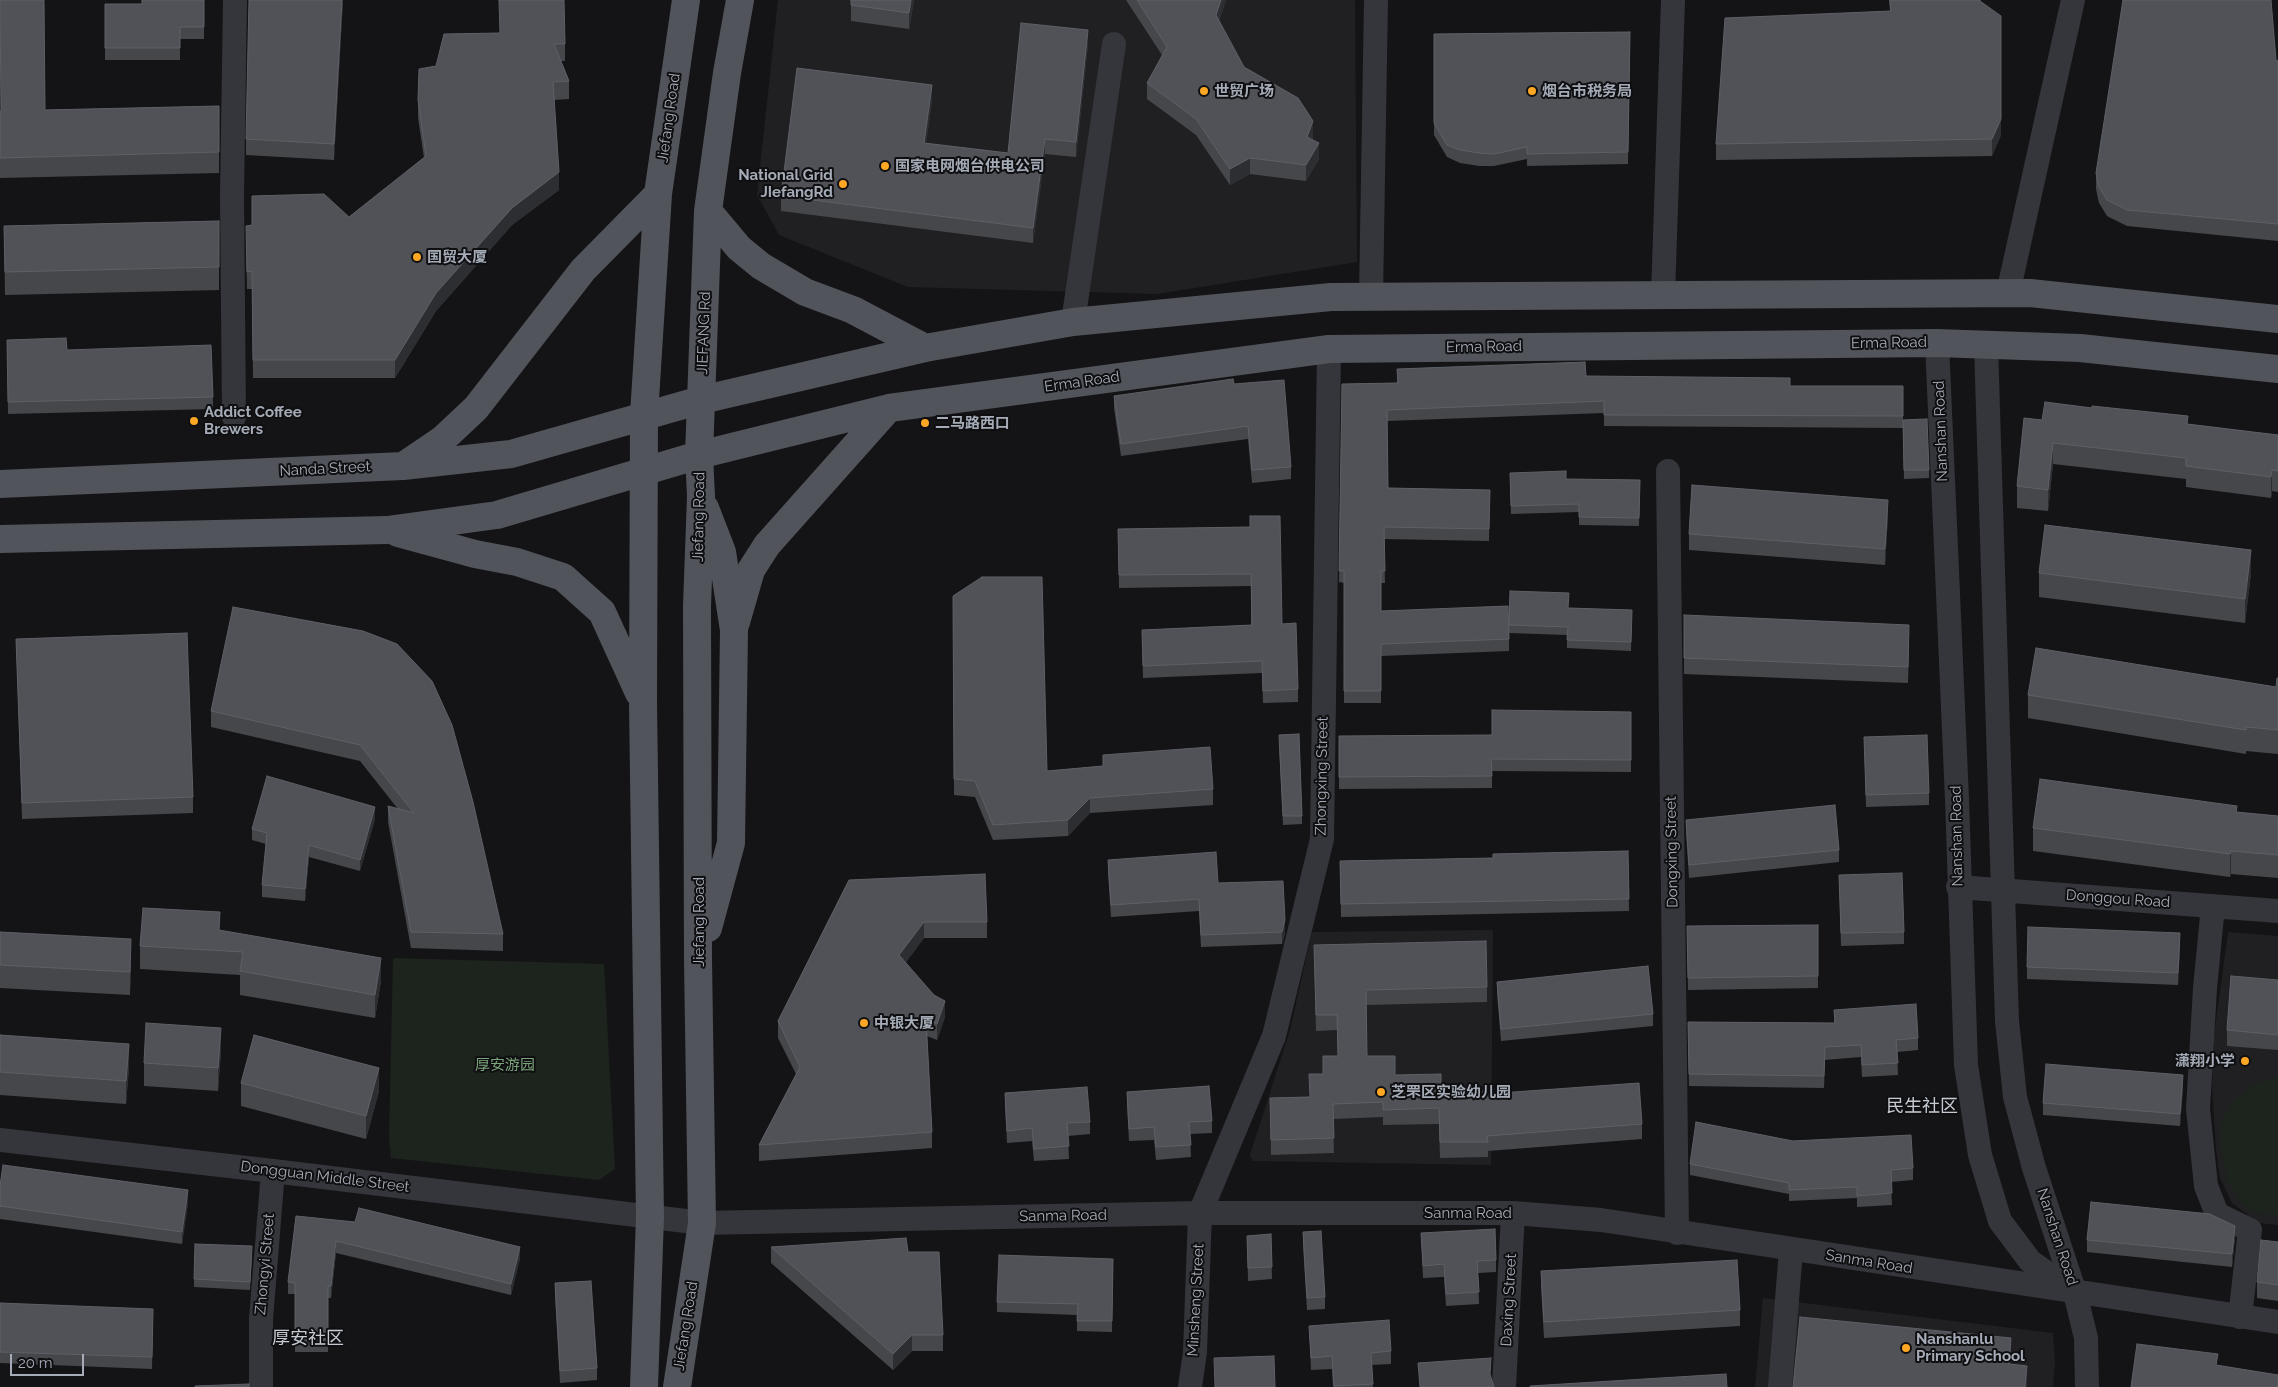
<!DOCTYPE html>
<html>
<head>
<meta charset="utf-8">
<style>
  body { margin:0 }
  #map { position:relative; width:2278px; height:1387px; overflow:hidden; background:#141416; font-family:Raleway,sans-serif }
  canvas { display:block }
  .scale { position:absolute; left:10px; top:1354px; width:74px; height:22px; box-sizing:border-box; border:2px solid #a5acb7; border-top:0; padding-left:6px; font-size:15px; line-height:18px; white-space:nowrap; color:#a5acb7; -webkit-text-stroke:4px #0f0f11; paint-order:stroke }
</style>
</head>
<body>
<div id="map">
<canvas width="2278" height="1387"></canvas>
<div class="scale">20 m</div>
</div>
<script>
const c = document.querySelector('canvas').getContext('2d');
c.lineJoin = 'round';
function fill(path, color) { c.fillStyle = color; c.fill(path, 'evenodd'); }
const toPath = rows => new Path2D(rows.map(r => 'M' + r).join(''));
function stroke(path, color, width, dash) { c.strokeStyle = color; c.lineWidth = width; c.lineCap = dash ? 'butt' : 'round'; c.setLineDash(dash || []); c.stroke(path); }
function write(font, color, halo, rows, align = 'center') {
  c.font = font + ' Raleway,"Noto Sans SC",sans-serif'; c.lineWidth = 4; c.setLineDash([]); c.textBaseline = 'middle'; c.strokeStyle = halo; c.fillStyle = color; for (const [text, x, y, turn = 0] of rows) {
    c.save(); c.translate(x, y); c.rotate((+turn || 0) * Math.PI / 180); c.textAlign = isNaN(turn) ? turn : align; if (halo) c.strokeText(text, 0, 0); c.fillText(text, 0, 0); c.restore();
  }
}
fill(toPath([
  [778,0,1355,0,1357,262,1157,294,908,287,779,235,757,195],
  [1493,930,1491,1165,1253,1161,1250,1155,1290,1030,1312,932],
  [2228,932,2278,936,2278,1225,2259,1223,2232,1203,2220,1178,2216,1149,2212,1085,2214,1036],
  [1763,1298,2053,1333,2055,1363,2053,1387,1755,1387]
]), '#202023');
fill(toPath([
  [393,958,604,964,615,1169,599,1180,391,1158,389,1137],
  [2278,1076,2278,1216,2267,1215,2248,1208,2238,1199,2228,1182,2220,1142,2222,1118,2231,1103,2251,1086]
]), '#1c241d');
stroke(toPath([
  [2008,293,2073,0],
  [1663,295,1673,0],
  [1371,296,1376,0],
  [1073,322,1114,44],
  [1937,343,1957,799,1966,1065,1980,1155,2000,1221,2030,1261,2071,1290],
  [1986,345,2007,1021,2015,1097,2034,1168,2075,1293,2086,1338,2087,1387],
  [234,417,232,196,235,0],
  [1668,471,1677,1233],
  [1958,887,2278,911],
  [2213,906,2205,988,2198,1109,2206,1186,2217,1214,2250,1230,2240,1317],
  [0,1140,273,1171,702,1223,1200,1213,1513,1213,1601,1220,2278,1322],
  [261,1387,261,1319,273,1171],
  [1190,1387,1195,1352,1200,1213,1274,1036,1322,839,1329,349],
  [1504,1387,1513,1213],
  [1780,1387,1791,1250]
]), '#35363b', 24);
stroke(toPath([
  [708,211,739,248,761,266,805,292,853,310,925,348],
  [406,464,443,439,476,408,583,270,658,194],
  [0,484,403,466,511,454,701,400,925,348,1073,322,1331,297,2030,293,2278,319],
  [705,508,722,552,734,630,731,843,708,928],
  [398,533,475,554,517,562,563,577,602,612,639,693],
  [0,539,387,530,497,515,699,455,889,408,1329,349,1937,343,2080,348,2278,369],
  [736,622,751,570,767,545,889,408],
  [644,1387,650,1217,643,702,644,415,658,194,686,0],
  [677,1387,702,1223,698,960,697,606,701,496,699,455,708,211,727,73,740,0]
]), '#51545b', 28);
fill(toPath([
  [204,0,204,39,180,39,180,60,105,60,105,4,142,4],
  [343,0,334,160,246,155,246,139],
  [851,0,914,0,909,29,851,21],
  [1126,0,1226,0,1219,21,1244,67,1313,137,1312,140,1319,159,1306,181,1250,174,1230,185,1196,135,1147,99,1147,83,1162,55],
  [1889,0,1980,0,2001,135,1992,156,1716,160,1716,144,1890,11],
  [1630,32,1628,164,1527,166,1527,159,1494,166,1479,166,1460,163,1447,157,1434,135,1434,34],
  [444,34,565,44,565,61,561,61,569,81,569,99,554,100,559,190,512,225,436,311,395,378,253,378,252,289,247,289,246,243,349,217,424,158,418,118,418,100,436,66],
  [1088,45,1076,157,1045,154,1033,243,781,211,781,196,932,100,926,143,1008,153],
  [2276,60,2278,61,2278,241,2127,226,2107,216,2099,203,2096,189,2096,173],
  [219,106,219,173,0,178,0,111],
  [219,221,219,290,5,295,4,226],
  [7,340,67,350,213,397,213,409,8,414],
  [1397,369,1586,376,1790,386,1903,386,1903,420,1929,470,1929,478,1904,479,1903,428,1604,426,1604,413,1387,421,1388,488,1490,490,1489,541,1384,539,1385,583,1381,583,1381,611,1509,623,1569,608,1632,610,1631,651,1567,648,1567,635,1509,633,1509,651,1381,656,1381,703,1344,703,1344,583,1339,582,1342,384,1397,383],
  [1234,384,1291,467,1291,479,1252,483,1248,439,1121,456,1114,408,1114,396],
  [2042,420,2188,424,2278,435,2278,492,2272,491,2271,498,2186,487,2186,479,2053,464,2048,511,2017,508,2017,486],
  [1510,473,1566,479,1640,480,1639,526,1579,525,1579,512,1511,514],
  [1888,516,1885,565,1689,550,1689,534],
  [1250,527,1282,624,1298,689,1298,702,1263,703,1262,673,1143,678,1142,630,1251,625,1251,586,1119,588,1118,529],
  [2039,573,2251,573,2245,623,2039,597],
  [953,596,1047,771,1103,766,1103,755,1213,789,1213,805,1090,813,1068,836,993,840,975,797,954,795],
  [1684,615,1909,641,1908,683,1684,674],
  [363,631,503,934,503,951,411,948,388,822,388,806,398,809,360,761,211,727,211,711],
  [16,639,193,797,193,813,22,819],
  [2278,678,2278,754,2246,751,2246,754,2028,718,2028,695,2276,687],
  [1631,712,1631,772,1492,771,1492,788,1339,789,1339,736,1492,735],
  [1864,737,1929,793,1929,805,1866,807],
  [1279,744,1302,816,1302,824,1283,825],
  [2237,812,2278,816,2278,878,2231,874,2230,877,2033,851,2033,828],
  [375,819,360,871,309,857,305,901,262,897,262,885,266,844,252,840,252,829],
  [1686,820,1839,850,1839,862,1689,878,1686,832],
  [1628,851,1629,911,1341,917,1340,861,1493,858],
  [1108,860,1218,883,1285,933,1282,944,1201,947,1199,911,1111,917,1108,873],
  [1839,875,1904,932,1904,944,1841,946],
  [849,880,987,922,987,938,924,938,906,962,945,1017,937,1040,927,1036,932,1132,932,1148,759,1161,759,1145,796,1074,778,1038,778,1021],
  [1818,925,1818,988,1688,990,1687,926],
  [220,930,381,981,375,1018,240,995,240,975,140,969,140,946],
  [0,932,131,962,130,995,0,988],
  [1314,945,1487,987,1487,1002,1366,1005,1367,1056,1395,1075,1441,1093,1486,1094,1642,1124,1642,1139,1488,1151,1488,1157,1440,1158,1439,1124,1383,1125,1383,1117,1333,1119,1334,1153,1271,1155,1270,1098,1310,1097,1323,1074,1323,1056,1338,1056,1337,1030,1316,1031],
  [2180,946,2178,985,2027,979,2027,967],
  [2278,980,2278,1050,2227,1046,2227,1030],
  [1497,982,1653,1014,1653,1026,1501,1041,1497,994],
  [1834,1010,1918,1038,1918,1050,1897,1052,1898,1075,1862,1077,1861,1057,1825,1060,1824,1088,1689,1086,1688,1022,1834,1023],
  [0,1035,129,1068,126,1104,0,1095],
  [221,1051,218,1091,144,1086,144,1063],
  [241,1083,379,1091,366,1139,241,1106],
  [2183,1088,2180,1126,2043,1115,2043,1103],
  [1127,1092,1212,1121,1212,1133,1190,1134,1191,1157,1156,1160,1154,1140,1129,1141,1127,1105],
  [1005,1093,1090,1122,1090,1134,1068,1136,1069,1159,1034,1161,1032,1141,1007,1143,1005,1106],
  [1690,1164,1913,1168,1913,1180,1891,1182,1892,1205,1857,1207,1857,1198,1789,1201,1789,1194,1690,1175],
  [0,1186,188,1203,182,1244,0,1219],
  [296,1216,520,1258,511,1295,336,1253,331,1298,328,1298,328,1352,295,1352,295,1294,288,1294,288,1282],
  [1303,1232,1325,1297,1325,1309,1307,1310,1303,1245],
  [1421,1233,1496,1260,1496,1272,1478,1273,1479,1304,1446,1306,1444,1277,1423,1278],
  [1271,1234,1272,1279,1248,1281,1247,1236],
  [2235,1238,2232,1267,2087,1252,2087,1240],
  [2278,1242,2278,1301,2257,1298,2257,1282],
  [771,1247,908,1252,943,1335,943,1351,912,1351,893,1370,771,1263],
  [252,1255,250,1290,194,1287,194,1279],
  [1113,1259,1112,1332,1077,1331,1077,1315,997,1312,997,1302],
  [1541,1271,1740,1310,1740,1326,1544,1338,1541,1287],
  [555,1283,597,1368,597,1380,560,1383,555,1295],
  [0,1303,153,1320,152,1369,0,1363],
  [1309,1326,1391,1351,1391,1364,1372,1365,1373,1387,1333,1387,1332,1369,1311,1370]
]), '#45474b');
fill(toPath([
  [342,0,343,0,334,160,334,144],
  [911,0,914,0,909,29,909,13],
  [1221,0,1226,0,1216,31,1216,15],
  [1088,30,1088,45,1076,157,1076,142],
  [932,85,932,100,924,158,924,143],
  [2001,119,2001,135,1992,156,1992,139],
  [1313,121,1313,137,1307,153,1307,137],
  [1045,139,1045,154,1033,243,1033,228],
  [1319,143,1319,159,1306,181,1306,165],
  [1250,158,1250,174,1230,185,1230,169],
  [559,172,559,190,512,225,436,311,395,378,395,360,436,293,512,208],
  [2053,443,2053,464,2048,511,2048,490],
  [2272,470,2272,491,2271,498,2271,477],
  [1888,500,1888,516,1885,565,1885,549],
  [2251,550,2251,573,2245,623,2245,599],
  [1909,625,1909,641,1908,683,1908,667],
  [1090,798,1090,813,1068,836,1068,820],
  [375,807,375,819,360,871,360,860],
  [309,845,309,857,305,901,305,889],
  [2231,851,2231,874,2230,877,2230,854],
  [1285,920,1285,933,1282,944,1282,932],
  [924,922,924,938,899,971,899,955],
  [2180,933,2180,946,2178,985,2178,973],
  [131,939,131,962,130,995,130,972],
  [381,958,381,981,375,1018,375,995],
  [945,1001,945,1017,937,1040,937,1024],
  [221,1028,221,1051,218,1091,218,1068],
  [129,1044,129,1068,126,1104,126,1081],
  [379,1068,379,1091,366,1139,366,1116],
  [2183,1075,2183,1088,2180,1126,2180,1114],
  [188,1190,188,1203,182,1244,182,1232],
  [2235,1226,2235,1238,2232,1267,2232,1254],
  [336,1241,336,1253,331,1298,331,1286],
  [252,1246,252,1255,250,1290,250,1282],
  [520,1247,520,1258,511,1295,511,1284],
  [912,1335,912,1351,893,1370,893,1354],
  [2011,1338,2011,1354,2009,1380,2009,1364],
  [2027,1366,2027,1387,2025,1387]
]), '#2d2e31');
const building = toPath([
  [0,0,44,0,45,110,219,106,219,152,0,158,0,111,1,111,0,0],
  [142,0,204,0,204,27,180,27,180,48,105,48,105,4,142,4,142,0],
  [249,0,342,0,334,144,246,139,249,0],
  [499,0,564,0,565,44,554,44,569,81,553,82,559,172,512,208,436,293,395,360,253,360,252,271,247,272,246,226,252,225,252,196,324,194,349,217,426,156,418,100,419,69,436,66,444,34,500,33,499,0],
  [851,0,911,0,909,13,851,5,851,0],
  [1137,0,1221,0,1216,15,1244,67,1298,98,1313,121,1307,137,1319,143,1306,165,1250,158,1230,169,1196,119,1147,83,1167,47,1137,0],
  [1890,0,1980,0,1980,1,2001,16,2001,119,1992,139,1716,144,1725,18,1891,11,1890,0],
  [2123,0,2271,0,2276,60,2278,61,2278,224,2127,210,2107,200,2099,187,2096,173,2123,0],
  [1021,23,1088,30,1076,142,1045,139,1033,228,781,196,797,68,932,85,924,143,1008,153,1021,23],
  [1630,32,1628,152,1527,154,1527,147,1494,154,1479,153,1460,150,1447,145,1434,123,1434,34,1630,32],
  [219,221,219,267,5,272,4,226,219,221],
  [66,338,67,350,211,345,213,397,8,402,7,340,66,338],
  [1585,362,1586,376,1790,378,1790,386,1903,386,1903,416,1604,415,1604,401,1387,410,1388,488,1490,490,1489,529,1384,527,1385,571,1381,571,1381,611,1508,606,1509,639,1381,644,1381,691,1344,691,1344,571,1339,571,1342,384,1398,383,1397,369,1585,362],
  [1233,379,1234,384,1284,380,1291,467,1252,470,1248,426,1121,444,1114,396,1233,379],
  [2045,402,2092,408,2092,406,2188,416,2187,424,2278,435,2278,471,2272,470,2271,477,2186,466,2186,458,2053,443,2048,490,2017,486,2024,418,2042,420,2045,402],
  [1927,419,1929,470,1904,470,1903,420,1927,419],
  [1566,471,1566,479,1640,480,1639,518,1579,517,1579,504,1511,506,1510,473,1566,471],
  [1692,485,1888,500,1885,549,1689,534,1692,485],
  [1250,516,1280,516,1282,624,1296,623,1298,689,1263,691,1262,661,1143,666,1142,630,1252,625,1251,574,1119,575,1118,529,1250,527,1250,516],
  [2045,525,2251,550,2245,599,2039,573,2045,525],
  [982,577,1042,577,1047,771,1103,766,1103,755,1210,747,1213,789,1090,798,1068,820,993,825,975,781,954,779,953,596,982,577],
  [1510,591,1569,593,1568,608,1632,610,1631,642,1567,640,1568,627,1509,625,1510,591],
  [233,607,363,631,397,644,432,681,452,725,473,802,503,934,411,932,388,806,414,813,360,745,211,711,233,607],
  [1684,615,1909,625,1908,667,1684,658,1684,615],
  [187,633,193,797,22,803,16,639,187,633],
  [2036,648,2276,687,2277,678,2278,678,2278,730,2246,727,2246,730,2028,695,2036,648],
  [1492,710,1631,712,1631,760,1491,759,1492,776,1339,777,1339,736,1492,735,1492,710],
  [1299,734,1302,816,1283,816,1279,735,1299,734],
  [1927,735,1929,793,1866,795,1864,737,1927,735],
  [267,776,375,807,360,860,309,845,305,889,262,885,267,833,252,829,267,776],
  [2040,779,2237,806,2236,812,2278,816,2278,855,2231,851,2230,854,2033,828,2040,779],
  [1835,805,1839,850,1689,865,1686,820,1835,805],
  [1628,851,1629,899,1341,904,1340,861,1493,858,1493,854,1628,851],
  [1216,852,1218,883,1283,881,1285,920,1282,932,1201,935,1199,899,1111,905,1108,860,1216,852],
  [1902,873,1904,932,1841,933,1839,875,1902,873],
  [985,874,987,922,924,922,899,955,934,995,945,1001,937,1024,926,1019,932,1132,759,1145,800,1067,778,1021,849,880,985,874],
  [143,908,220,912,219,930,381,958,375,995,240,971,243,952,140,946,143,908],
  [1818,925,1818,976,1688,978,1687,926,1818,925],
  [2028,927,2180,933,2178,973,2027,967,2028,927],
  [0,932,131,939,130,972,0,965,0,932],
  [1486,941,1487,987,1366,990,1367,1056,1395,1056,1395,1075,1441,1074,1441,1093,1486,1091,1486,1094,1639,1083,1642,1124,1487,1136,1488,1142,1440,1142,1439,1108,1383,1110,1383,1102,1333,1104,1334,1138,1271,1140,1270,1098,1310,1097,1309,1074,1323,1074,1323,1056,1338,1056,1337,1015,1316,1015,1314,945,1486,941],
  [1648,966,1653,1014,1501,1029,1497,982,1648,966],
  [2231,976,2278,980,2278,1035,2227,1030,2231,976],
  [1916,1004,1918,1038,1896,1040,1898,1063,1862,1065,1861,1045,1825,1047,1824,1076,1689,1074,1688,1022,1835,1023,1834,1010,1916,1004],
  [146,1023,221,1028,218,1068,144,1063,146,1023],
  [0,1035,129,1044,126,1081,0,1072,0,1035],
  [254,1035,379,1068,366,1116,241,1083,254,1035],
  [2046,1064,2183,1075,2180,1114,2043,1103,2046,1064],
  [1209,1086,1212,1121,1189,1122,1191,1145,1156,1147,1154,1127,1129,1129,1127,1092,1209,1086],
  [1087,1087,1090,1122,1067,1123,1069,1146,1034,1149,1032,1128,1007,1131,1005,1093,1087,1087],
  [1696,1122,1793,1141,1911,1135,1913,1168,1891,1170,1892,1193,1857,1196,1857,1187,1789,1190,1789,1183,1690,1164,1696,1122],
  [3,1165,188,1190,182,1232,0,1206,0,1186,3,1165],
  [2091,1202,2210,1214,2235,1226,2232,1254,2087,1240,2091,1202],
  [359,1208,520,1247,511,1284,336,1241,331,1286,328,1286,328,1340,295,1340,295,1283,288,1282,296,1216,355,1222,359,1208],
  [1495,1229,1496,1260,1477,1261,1479,1292,1446,1294,1444,1264,1423,1266,1421,1233,1495,1229],
  [1321,1231,1325,1297,1307,1298,1303,1232,1321,1231],
  [1271,1234,1272,1267,1248,1268,1247,1236,1271,1234],
  [906,1238,908,1252,939,1252,943,1335,912,1335,893,1354,771,1247,906,1238],
  [2261,1240,2278,1242,2278,1285,2257,1282,2261,1240],
  [195,1244,252,1246,250,1282,194,1279,195,1244],
  [999,1255,1113,1259,1112,1321,1077,1321,1078,1304,997,1302,999,1255],
  [1737,1260,1740,1310,1544,1322,1541,1271,1737,1260],
  [591,1281,597,1368,560,1371,555,1283,591,1281],
  [0,1303,153,1309,152,1357,0,1352,0,1303],
  [1800,1317,2011,1338,2009,1364,2027,1366,2025,1387,1793,1387,1800,1317],
  [1389,1320,1391,1351,1371,1353,1373,1384,1334,1386,1332,1356,1311,1358,1309,1326,1389,1320],
  [2137,1344,2218,1354,2216,1365,2278,1375,2278,1387,2131,1387,2137,1344],
  [1274,1356,1275,1387,1215,1387,1214,1358,1274,1356],
  [1491,1358,1490,1374,1494,1387,1420,1387,1418,1363,1491,1358],
  [1726,1374,1727,1387,1530,1387,1530,1386,1726,1374],
  [249,1384,249,1387,195,1387,195,1386,249,1384]
]);
fill(building, '#505257');
stroke(building, '#5d6066', 1);
for (const [x, y, r, color] of [
  [1204,91,5,"#fda725"],
  [1532,91,5,"#fda725"],
  [885,166,5,"#fda725"],
  [843,184,5,"#fda725"],
  [417,257,5,"#fda725"],
  [194,421,5,"#fda725"],
  [925,423,5,"#fda725"],
  [864,1023,5,"#fda725"],
  [2245,1061,5,"#fda725"],
  [1381,1092,5,"#fda725"],
  [1906,1348,5,"#fda725"]
]) { const dot = new Path2D(); dot.arc(x, y, r, 0, 2 * Math.PI); c.fillStyle = color; c.fill(dot); stroke(dot, '#0f0f11', 2); }
write('bold 15px', '#a5acb7', '#0f0f11', [
  ["世贸广场",1214,91],
  ["烟台市税务局",1542,91],
  ["国家电网烟台供电公司",895,166],
  ["National Grid",833,175,"right"],
  ["JIefangRd",833,192,"right"],
  ["国贸大厦",427,257],
  ["Addict Coffee",204,412],
  ["Brewers",204,429],
  ["二马路西口",935,423],
  ["中银大厦",874,1023],
  ["潇翔小学",2235,1061,"right"],
  ["芝罘区实验幼儿园",1391,1092],
  ["Nanshanlu",1916,1339],
  ["Primary School",1916,1356]
], 'left');
write('15px', '#a5acb7', '#0f0f11', [
  ["Jiefang Road",669,118,-82],
  ["JIEFANG Rd",704,333,-88],
  ["Erma Road",1889,343,-1],
  ["Erma Road",1484,347,-1],
  ["Erma Road",1082,382,-8],
  ["Nanshan Road",1941,431,-92],
  ["Nanda Street",325,469,-3],
  ["Jiefang Road",699,517,-89],
  ["Zhongxing Street",1322,776,-89],
  ["Nanshan Road",1957,836,-91],
  ["Dongxing Street",1672,852,-91],
  ["Donggou Road",2118,899,4],
  ["Jiefang Road",699,922,-90],
  ["Dongguan Middle Street",325,1177,7],
  ["Sanma Road",1468,1213],
  ["Sanma Road",1063,1216,-1],
  ["Nanshan Road",2057,1237,72],
  ["Sanma Road",1869,1262,9],
  ["Zhongyi Street",265,1264,-85],
  ["Minsheng Street",1196,1300,-87],
  ["Daxing Street",1509,1300,-87],
  ["Jiefang Road",686,1326,-81]
]);
write('15px', '#7ba47b', '#0f0f11', [
  ["厚安游园",505,1065]
]);
write('18px', '#c6cbd3', '#0f0f11', [
  ["民生社区",1922,1107],
  ["厚安社区",308,1339]
]);
</script>
</body>
</html>
